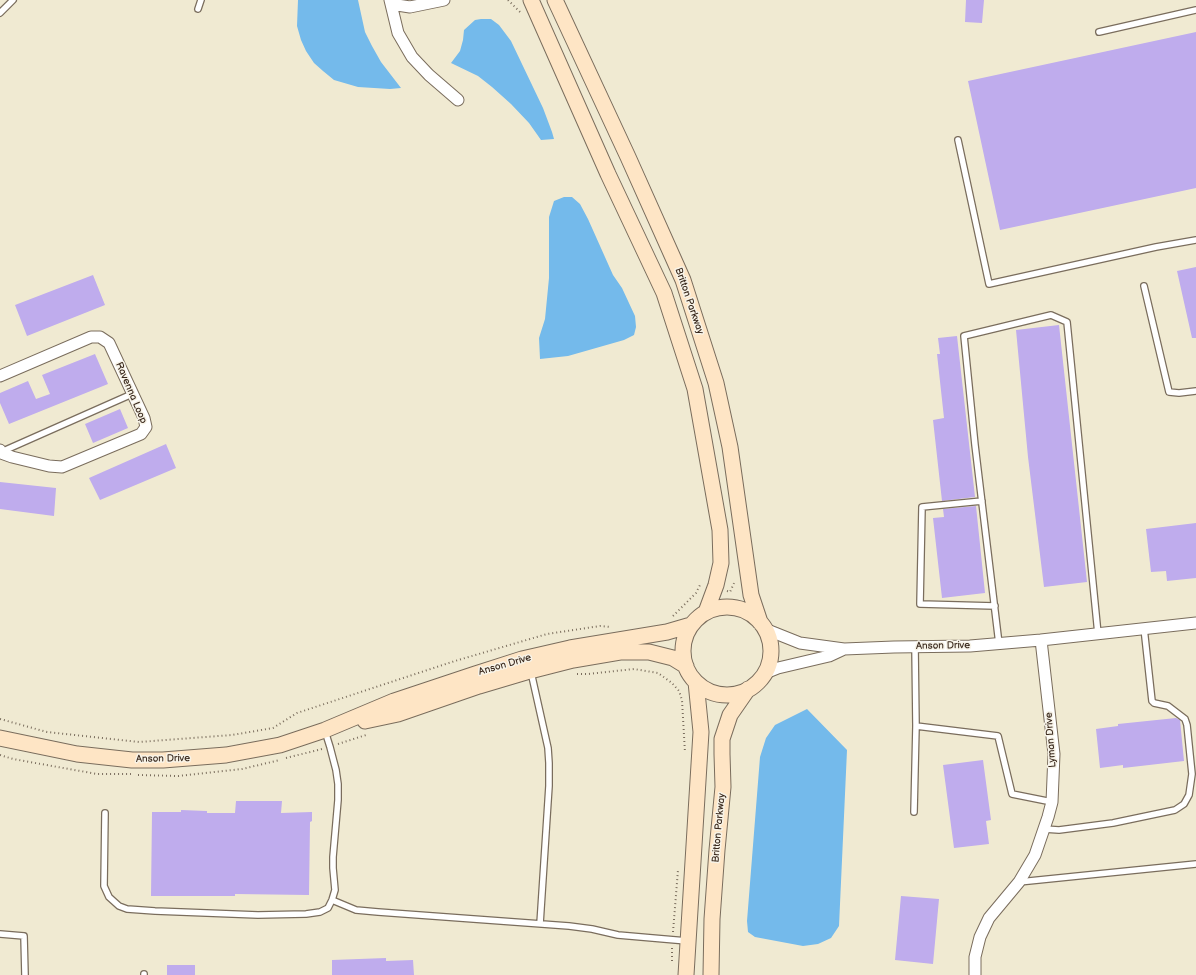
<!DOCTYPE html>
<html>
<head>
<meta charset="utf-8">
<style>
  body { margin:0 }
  canvas { display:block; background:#f0ead2 }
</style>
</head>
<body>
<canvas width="1196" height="975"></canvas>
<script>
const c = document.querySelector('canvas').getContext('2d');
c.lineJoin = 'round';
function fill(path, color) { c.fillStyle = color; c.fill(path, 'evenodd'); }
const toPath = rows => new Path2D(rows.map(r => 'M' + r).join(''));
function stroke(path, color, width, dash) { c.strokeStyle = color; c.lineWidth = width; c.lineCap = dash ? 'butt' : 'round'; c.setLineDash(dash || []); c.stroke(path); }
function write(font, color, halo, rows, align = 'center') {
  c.font = font + ' "Balsamiq Sans",sans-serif'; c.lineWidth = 3; c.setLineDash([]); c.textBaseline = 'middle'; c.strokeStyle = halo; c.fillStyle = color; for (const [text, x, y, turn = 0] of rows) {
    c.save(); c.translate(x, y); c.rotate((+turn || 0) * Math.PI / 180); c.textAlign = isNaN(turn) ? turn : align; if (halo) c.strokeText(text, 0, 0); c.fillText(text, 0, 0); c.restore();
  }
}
fill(toPath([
  [298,0,358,0,365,32,372,46,381,62,401,88,390,89,358,87,334,80,323,71,314,63,306,51,301,40,297,26],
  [481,19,491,19,499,25,511,41,543,108,552,132,554,139,541,140,529,123,511,104,492,87,478,76,451,63,460,51,463,40,464,30,475,20],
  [564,197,572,197,580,204,588,219,613,275,622,288,635,316,636,327,634,335,624,340,568,356,540,359,539,338,545,319,549,278,549,217,554,201],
  [807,709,847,750,839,926,831,938,818,944,803,946,755,937,748,932,747,921,760,757,766,738,775,725]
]), '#74baeb');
fill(toPath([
  [966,0,984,0,982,23,965,22],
  [1196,32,1196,188,1000,230,968,81],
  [1196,267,1196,338,1192,338,1177,271],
  [93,275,105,305,27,336,15,305],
  [1059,325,1087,582,1044,587,1028,457,1016,330],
  [957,336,975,497,942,501,933,420,944,418,937,354,940,354,938,338],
  [95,354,108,384,9,424,0,403,0,393,28,381,36,399,50,394,42,375],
  [120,409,128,428,93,443,85,424],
  [166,444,176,468,100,500,89,478],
  [0,482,56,488,54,516,0,509],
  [976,506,985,593,942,598,933,518,944,517,943,509],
  [1196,523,1196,578,1167,581,1166,571,1151,572,1146,529],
  [1176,718,1180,720,1184,761,1123,768,1123,765,1100,768,1096,729,1118,726,1118,724],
  [983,760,991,820,986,821,989,844,954,848,943,765],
  [236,801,282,801,281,813,312,812,312,821,310,822,309,895,235,894,235,896,151,896,152,812,181,812,181,810,207,811,207,813,235,813],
  [901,896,939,899,933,964,895,960],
  [386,958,386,961,413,960,414,975,332,975,332,960],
  [167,965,195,965,195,975,167,975]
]), '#bfaced');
const lane = toPath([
  [198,9,201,0],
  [0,13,13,0],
  [1099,32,1196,10],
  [958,140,989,284,1156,247,1196,240],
  [1144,286,1169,392,1179,393,1196,391],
  [1,452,132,394],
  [982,501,922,507,920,604,995,606],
  [999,644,975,445,964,336,1051,315,1067,322,1098,634],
  [915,647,916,726,998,736,1012,794,1052,802],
  [531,672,548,748,549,763,549,786,540,924],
  [914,812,916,726],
  [105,813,104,886,109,897,119,906,127,909,155,911,258,915,306,914,320,912,328,908,332,900,335,890,333,868,333,857,338,800,338,784,336,770,330,747,325,731],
  [1044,829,1059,830,1113,823,1175,810,1184,804,1189,795,1192,774,1187,725,1185,719,1168,706,1154,703,1152,701,1144,628],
  [1019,882,1196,864],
  [332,900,356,910,378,912,569,926,592,929,618,935,687,941],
  [0,934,24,936,25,975],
  [144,974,144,975]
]);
const street = toPath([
  [390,0,398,33,412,57,429,75,458,100],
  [391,4,410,7,444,0],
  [0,376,91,337,100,337,109,343,144,418,146,427,141,434,62,467,49,466,12,457,1,453,0,450],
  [765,629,800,643,844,649,894,647,970,646,1041,640,1196,623],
  [763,674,778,668,829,656,844,649],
  [975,975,975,957,980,937,989,918,1019,882,1035,855,1048,817,1052,802,1054,754,1041,640]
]);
const secondary = toPath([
  [531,0,608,174,664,293,695,389,720,530,721,563,716,585,706,612],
  [555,0,628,157,683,280,716,383,730,447,751,595,760,622],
  '683 651a44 44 0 1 1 88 0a44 44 0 1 1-88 0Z',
  [365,721,398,714,479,686,526,672,573,660,620,652,649,652,673,658,686,666],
  [0,738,77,754,132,760,163,760,226,755,280,745,325,730,394,701,475,674,522,659,570,648,667,632,691,625],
  [686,975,701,732,696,682],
  [711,975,712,919,717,850,723,787,722,754,722,739,730,715,748,689]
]);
stroke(lane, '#7a6d5d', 8);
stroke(street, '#7a6d5d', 13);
stroke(secondary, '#7a6d5d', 17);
stroke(toPath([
  [508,0,522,14],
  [727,591,730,592,735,581],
  [673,616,696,593,701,583],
  [577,674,588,674,634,669,658,673,672,683,679,691,682,700,685,753],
  [0,719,47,732,139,742,232,735,273,728,297,713,455,661,547,634,600,626,611,627],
  [338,744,366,735],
  [0,755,13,759,97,774,131,774],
  [286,758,322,749],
  [138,775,178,776,242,769,280,760],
  [673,932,678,870],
  [672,948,672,962]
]), '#7a6d5d', 2, [1, 3]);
stroke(lane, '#fff', 5.5);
stroke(street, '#fff', 11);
stroke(secondary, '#fee5c5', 15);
write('10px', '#3b2a1e', '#f7f3e8', [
  ["Britton Parkway",689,301,71],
  ["Ravenna Loop",131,393,67],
  ["Anson Drive",943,646,-1],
  ["Anson Drive",505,665,-16],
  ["Lyman Drive",1051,740,-94],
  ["Anson Drive",163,759,-1],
  ["Britton Parkway",719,828,-85]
]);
</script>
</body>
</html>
